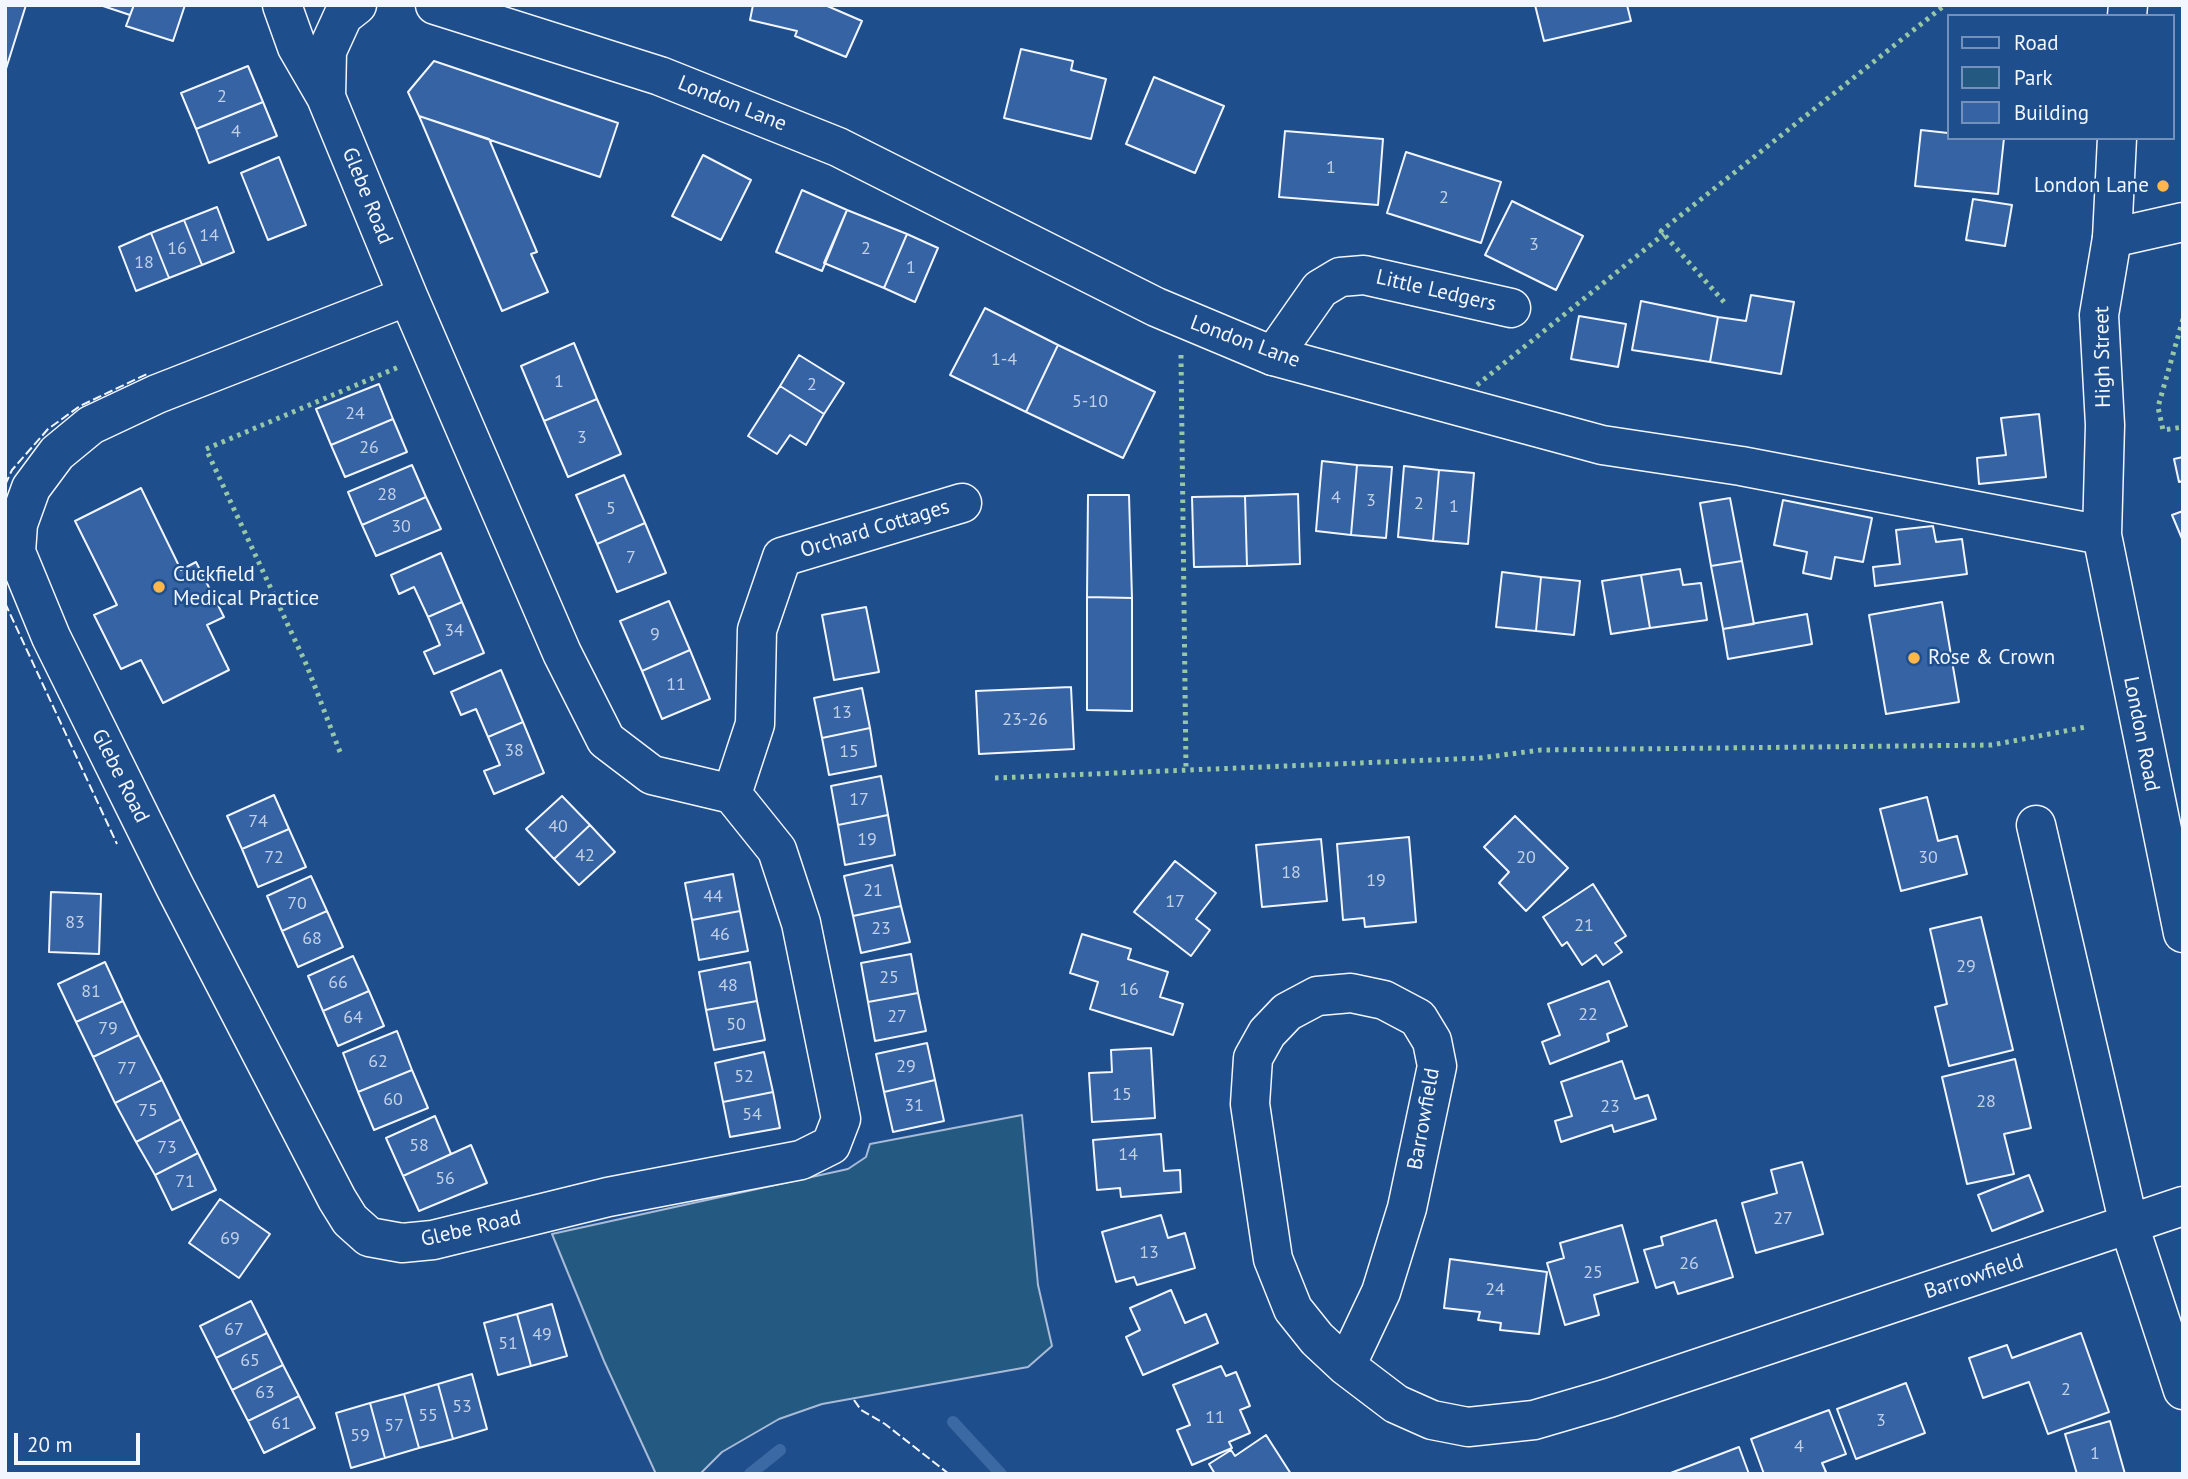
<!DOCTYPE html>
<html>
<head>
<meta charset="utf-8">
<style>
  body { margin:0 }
  #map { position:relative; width:2188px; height:1479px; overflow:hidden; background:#1f4e8c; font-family:"PT Sans",sans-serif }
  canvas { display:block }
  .frame { position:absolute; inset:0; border:7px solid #f2f6ff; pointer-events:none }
  .legend { position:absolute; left:1947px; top:14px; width:228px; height:126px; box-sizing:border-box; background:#1f4e8c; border:2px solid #7391ba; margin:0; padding:9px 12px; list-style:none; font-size:21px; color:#f2f6ff }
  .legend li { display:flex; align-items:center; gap:14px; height:35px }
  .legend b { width:35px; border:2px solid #7391ba }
  .scale { position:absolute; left:14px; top:1433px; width:126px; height:32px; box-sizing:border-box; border:4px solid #f2f6ff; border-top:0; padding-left:9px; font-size:21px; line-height:24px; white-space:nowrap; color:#f2f6ff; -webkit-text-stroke:5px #1f4e8c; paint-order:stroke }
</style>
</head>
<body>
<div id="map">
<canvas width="2188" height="1479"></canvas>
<div class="frame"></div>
<ul class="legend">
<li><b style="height:9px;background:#1f4e8c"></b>Road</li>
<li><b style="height:19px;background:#245a82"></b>Park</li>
<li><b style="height:19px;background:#3563a3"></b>Building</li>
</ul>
<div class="scale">20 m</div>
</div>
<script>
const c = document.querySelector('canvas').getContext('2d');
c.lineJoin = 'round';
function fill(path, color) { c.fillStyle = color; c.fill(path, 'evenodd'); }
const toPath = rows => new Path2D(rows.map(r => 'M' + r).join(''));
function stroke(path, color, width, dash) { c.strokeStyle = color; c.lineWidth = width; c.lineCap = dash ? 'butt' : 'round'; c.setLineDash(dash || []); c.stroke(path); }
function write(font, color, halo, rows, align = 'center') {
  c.font = font + ' "PT Sans",sans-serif'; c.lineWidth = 5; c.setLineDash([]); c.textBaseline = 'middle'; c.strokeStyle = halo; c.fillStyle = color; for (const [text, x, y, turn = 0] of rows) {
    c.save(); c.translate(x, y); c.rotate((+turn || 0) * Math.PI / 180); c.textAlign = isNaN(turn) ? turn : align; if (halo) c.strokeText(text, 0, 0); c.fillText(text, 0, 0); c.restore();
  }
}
const green = toPath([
  [1022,1115,1038,1285,1052,1346,1028,1367,822,1404,779,1419,722,1452,700,1474,656,1474,604,1361,552,1234,848,1169,866,1157,870,1144,1022,1115]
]);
fill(green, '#245a82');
stroke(green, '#a8bbd7', 2);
stroke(toPath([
  [953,1422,1001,1474],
  [750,1474,780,1450]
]), '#3b69a3', 12);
const building = toPath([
  [5,5,26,5,5,72,5,5],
  [100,5,134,5,130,15,100,5],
  [134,5,185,5,173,41,126,26,134,5],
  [753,5,825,5,862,21,846,57,795,36,797,31,750,20,753,5],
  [1535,5,1627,5,1631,21,1544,41,1535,5],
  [1021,49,1073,61,1071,70,1106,79,1091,139,1004,118,1021,49],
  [434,61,618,123,600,177,419,116,408,92,434,61],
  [248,66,263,102,196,129,181,93,248,66],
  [1154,77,1224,106,1195,173,1126,144,1154,77],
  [263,102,277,136,209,163,196,129,263,102],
  [419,116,489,139,537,252,531,254,548,292,502,311,419,116],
  [1921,130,1948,133,1948,138,2004,138,1998,194,1915,186,1921,130],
  [1285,131,1383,139,1378,205,1279,197,1285,131],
  [1406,152,1501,182,1481,243,1387,213,1406,152],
  [703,155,751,180,721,240,672,216,703,155],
  [279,157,306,225,268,240,241,173,279,157],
  [802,190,847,210,822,271,776,252,802,190],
  [1973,199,2012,205,2005,246,1966,240,1973,199],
  [1512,201,1583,236,1556,290,1485,255,1512,201],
  [217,207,234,252,202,265,184,220,217,207],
  [847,210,907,234,884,288,824,263,847,210],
  [184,220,202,265,169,278,151,233,184,220],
  [151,233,169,278,136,291,119,247,151,233],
  [907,234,938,248,915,302,884,288,907,234],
  [1751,295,1794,302,1781,374,1710,362,1718,317,1746,321,1751,295],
  [1641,301,1718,317,1710,362,1632,350,1641,301],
  [985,308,1058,345,1026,412,950,375,985,308],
  [1579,316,1626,324,1618,367,1571,359,1579,316],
  [574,343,597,399,544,421,521,366,574,343],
  [1058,345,1155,392,1123,458,1026,412,1058,345],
  [799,355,844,383,824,414,780,386,799,355],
  [379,384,393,419,331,445,316,409,379,384],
  [780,386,824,414,806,445,790,435,777,454,748,436,780,386],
  [597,399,621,454,568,477,544,421,597,399],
  [2039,414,2046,477,1979,484,1977,458,2006,455,2001,418,2039,414],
  [393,419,407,452,345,477,331,445,393,419],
  [2183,457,2183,481,2179,482,2174,459,2183,457],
  [1322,461,1357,465,1351,535,1316,531,1322,461],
  [412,465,426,497,362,525,348,492,412,465],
  [1357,465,1392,467,1386,538,1351,535,1357,465],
  [1404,466,1439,470,1433,541,1398,537,1404,466],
  [1439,470,1474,473,1468,544,1433,541,1439,470],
  [624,475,645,523,597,544,576,495,624,475],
  [141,488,181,570,196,562,224,617,207,625,229,670,163,703,141,660,121,669,94,615,117,605,75,521,141,488],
  [1298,494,1300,564,1247,566,1245,496,1298,494],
  [1088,495,1129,495,1132,598,1087,597,1088,495],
  [1245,496,1247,566,1194,567,1192,497,1245,496],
  [426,497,441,529,376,556,362,525,426,497],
  [1730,498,1742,561,1711,566,1700,503,1730,498],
  [1783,500,1872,518,1863,562,1835,557,1831,579,1803,573,1807,552,1774,545,1783,500],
  [2183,511,2183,541,2172,515,2183,511],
  [645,523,666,573,617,592,597,544,645,523],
  [1933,526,1936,542,1962,539,1967,574,1875,586,1873,567,1900,564,1896,530,1933,526],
  [441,553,462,602,428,617,414,587,399,594,391,575,441,553],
  [1742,561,1754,624,1723,629,1711,566,1742,561],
  [1680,569,1683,585,1701,583,1707,620,1650,628,1641,575,1680,569],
  [1502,572,1541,577,1536,631,1496,627,1502,572],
  [1641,575,1650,628,1611,634,1602,581,1641,575],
  [1541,577,1580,581,1574,635,1536,631,1541,577],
  [1087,597,1132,598,1132,711,1087,710,1087,597],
  [669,601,690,650,642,671,620,621,669,601],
  [462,602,484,653,434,674,424,652,440,645,428,617,462,602],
  [1942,602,1959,702,1886,714,1869,615,1942,602],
  [866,607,879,672,834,680,822,615,866,607],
  [1807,614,1812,644,1728,659,1723,629,1807,614],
  [690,650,710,699,662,719,642,671,690,650],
  [501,670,523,722,488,737,476,709,461,715,451,692,501,670],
  [1071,687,1074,749,979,754,976,691,1071,687],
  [862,688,870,728,822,738,814,698,862,688],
  [523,722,544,773,494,794,484,771,500,765,488,737,523,722],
  [870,728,876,766,829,775,822,738,870,728],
  [881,776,888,815,838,825,831,786,881,776],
  [274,795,289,829,242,849,227,816,274,795],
  [562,796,590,825,554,859,526,829,562,796],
  [1927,797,1938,841,1957,836,1967,874,1901,891,1880,809,1927,797],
  [888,815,895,855,845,865,838,825,888,815],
  [1515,816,1568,868,1526,911,1499,883,1509,872,1484,847,1515,816],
  [590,825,615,852,579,885,554,859,590,825],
  [289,829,306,867,258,887,242,849,289,829],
  [1409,837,1416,922,1365,927,1364,918,1343,920,1337,844,1409,837],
  [1321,839,1327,901,1262,907,1256,845,1321,839],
  [1175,861,1216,893,1196,919,1210,930,1191,956,1134,912,1175,861],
  [892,865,901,906,853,916,844,876,892,865],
  [733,874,740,911,692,920,685,883,733,874],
  [311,876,327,911,282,931,267,896,311,876],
  [1593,884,1626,936,1615,943,1622,952,1603,965,1596,955,1582,965,1567,942,1562,946,1543,917,1593,884],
  [51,892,101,894,99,954,49,952,51,892],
  [901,906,910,942,861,953,853,916,901,906],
  [327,911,343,947,298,967,282,931,327,911],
  [740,911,748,951,699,960,692,920,740,911],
  [1981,917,2013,1050,1949,1066,1935,1007,1947,1004,1930,929,1981,917],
  [1082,934,1131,949,1128,959,1168,972,1160,997,1183,1004,1173,1035,1090,1009,1098,982,1070,973,1082,934],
  [911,954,918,993,868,1002,861,963,911,954],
  [353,956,369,991,323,1011,308,976,353,956],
  [105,962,123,1001,76,1022,58,984,105,962],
  [750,962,757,1001,706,1010,699,972,750,962],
  [1609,981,1627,1026,1607,1034,1609,1041,1550,1064,1542,1042,1560,1035,1548,1004,1609,981],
  [369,991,384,1026,338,1046,323,1011,369,991],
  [918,993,926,1031,875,1041,868,1002,918,993],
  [123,1001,139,1035,93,1057,76,1022,123,1001],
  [757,1001,765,1040,714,1050,706,1010,757,1001],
  [397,1031,412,1070,358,1092,343,1053,397,1031],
  [139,1035,162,1080,115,1103,93,1057,139,1035],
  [927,1043,935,1080,884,1092,876,1054,927,1043],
  [1151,1048,1155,1118,1092,1122,1089,1073,1112,1072,1111,1050,1151,1048],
  [764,1052,773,1092,723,1102,715,1063,764,1052],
  [2015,1059,2031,1128,2004,1134,2014,1174,1967,1184,1942,1077,2015,1059],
  [1622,1061,1635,1099,1648,1095,1656,1119,1614,1132,1612,1125,1561,1142,1555,1121,1572,1116,1561,1082,1622,1061],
  [412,1070,428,1108,374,1130,358,1092,412,1070],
  [162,1080,181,1119,136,1142,115,1103,162,1080],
  [935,1080,944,1121,893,1132,884,1092,935,1080],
  [773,1092,780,1128,730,1137,723,1102,773,1092],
  [435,1116,451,1154,403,1176,386,1138,435,1116],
  [181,1119,198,1153,155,1175,136,1142,181,1119],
  [1161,1134,1164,1171,1180,1170,1181,1192,1121,1197,1120,1188,1097,1190,1093,1140,1161,1134],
  [471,1145,487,1183,419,1211,403,1176,471,1145],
  [198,1153,216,1190,172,1210,155,1175,198,1153],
  [1802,1162,1823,1234,1756,1253,1742,1203,1777,1193,1771,1170,1802,1162],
  [2029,1175,2043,1211,1992,1231,1978,1195,2029,1175],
  [220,1199,270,1234,239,1278,189,1243,220,1199],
  [1161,1215,1168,1238,1185,1233,1195,1268,1137,1285,1134,1277,1116,1282,1102,1232,1161,1215],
  [1716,1220,1733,1277,1678,1294,1674,1282,1656,1288,1644,1250,1663,1245,1661,1237,1716,1220],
  [1622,1225,1638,1282,1594,1295,1599,1315,1565,1325,1547,1263,1564,1258,1560,1243,1622,1225],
  [1450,1259,1547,1272,1539,1334,1500,1330,1501,1323,1478,1320,1480,1312,1444,1308,1450,1259],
  [1171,1290,1185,1323,1206,1314,1218,1343,1143,1375,1126,1337,1140,1330,1130,1308,1171,1290],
  [251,1301,267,1333,216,1358,200,1326,251,1301],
  [552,1304,567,1356,531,1366,517,1314,552,1304],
  [517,1314,531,1366,498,1375,484,1323,517,1314],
  [267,1333,283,1365,232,1390,216,1358,267,1333],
  [2081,1333,2109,1412,2048,1434,2029,1382,1983,1398,1969,1358,2007,1345,2012,1358,2081,1333],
  [283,1365,299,1396,248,1421,232,1390,283,1365],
  [1221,1366,1226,1376,1236,1372,1250,1406,1240,1410,1250,1433,1229,1442,1232,1448,1192,1465,1177,1430,1190,1425,1173,1385,1221,1366],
  [472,1374,487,1429,453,1439,438,1384,472,1374],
  [1906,1383,1925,1433,1856,1459,1837,1409,1906,1383],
  [438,1384,453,1439,419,1448,404,1394,438,1384],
  [404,1394,419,1448,385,1458,370,1403,404,1394],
  [299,1396,315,1428,264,1453,248,1421,299,1396],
  [370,1403,385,1458,351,1468,336,1413,370,1403],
  [1829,1410,1846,1454,1822,1463,1826,1472,1822,1474,1764,1474,1751,1439,1829,1410],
  [2110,1421,2125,1474,2077,1474,2065,1434,2110,1421],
  [1266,1435,1291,1474,1215,1474,1209,1464,1231,1450,1235,1456,1266,1435],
  [1739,1447,1749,1474,1668,1474,1739,1447]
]);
fill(building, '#3563a3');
stroke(building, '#f2f6ff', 2);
const minor = toPath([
  [282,5,297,47,326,97,408,296,562,653,606,740,652,775,732,794,777,850,801,923,841,1119,831,1145,801,1160,608,1197,433,1240,402,1243,369,1237,350,1220,337,1199,175,887,51,637,16,552,18,524,31,488,57,453,91,425,157,394,408,296],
  [326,97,327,51,343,16,357,5],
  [2112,238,2183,222],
  [1273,356,1320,289,1340,277,1364,275,1511,308],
  [732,794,755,724,757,630,782,557,962,503],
  [2036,825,2129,1225,2183,1390],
  [1346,1366,1381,1292,1407,1208,1437,1066,1432,1041,1418,1018,1384,1000,1351,993,1317,996,1287,1012,1267,1033,1253,1058,1250,1104,1273,1259,1293,1309,1317,1339,1346,1366,1396,1404,1432,1420,1468,1427,1534,1420,1609,1398,2183,1206]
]);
const major = toPath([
  [435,5,660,76,838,147,1156,307,1273,356,1602,445,1741,466,2102,535],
  [2127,16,2128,5],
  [2117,138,2112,238,2099,315,2105,425,2102,535,2183,933]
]);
stroke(minor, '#f2f6ff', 41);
stroke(major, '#f2f6ff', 41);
stroke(minor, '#1f4e8c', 38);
stroke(major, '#1f4e8c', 38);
stroke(toPath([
  [1724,302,1661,231,1945,5],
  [2183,319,2158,407,2163,430,2183,427],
  [1181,355,1186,769],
  [1477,385,1664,234],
  [340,752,307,666,206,449,401,366],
  [995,778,1480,758,1541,750,1992,745,2086,727]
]), '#97c8a6', 5, [3.5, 5]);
stroke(toPath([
  [5,485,12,470,48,429,80,406,149,373],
  [5,603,117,844],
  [854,1400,861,1410,885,1424,949,1474]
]), '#f2f6ff', 2, [9, 3.5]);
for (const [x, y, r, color] of [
  [2163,186,7,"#ffb74d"],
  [159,587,7,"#ffb74d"],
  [1914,658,7,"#ffb74d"]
]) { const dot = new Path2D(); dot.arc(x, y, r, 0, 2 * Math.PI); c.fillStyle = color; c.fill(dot); stroke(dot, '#1f4e8c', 2.5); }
write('18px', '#c3d1e8', null, [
  ["2",222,97],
  ["4",236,132],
  ["1",1331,168],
  ["2",1444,198],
  ["14",209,236],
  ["3",1534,245],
  ["16",177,249],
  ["2",866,249],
  ["18",144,263],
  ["1",911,268],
  ["1-4",1004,360],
  ["1",559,382],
  ["2",812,385],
  ["5-10",1090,402],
  ["24",355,414],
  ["3",582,438],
  ["26",369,448],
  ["28",387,495],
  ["4",1336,498],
  ["3",1371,501],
  ["2",1419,504],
  ["1",1454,507],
  ["5",611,509],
  ["30",401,527],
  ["7",631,558],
  ["34",454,631],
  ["9",655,635],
  ["11",676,685],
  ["13",842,713],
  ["23-26",1025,720],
  ["38",514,751],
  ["15",849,752],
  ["17",859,800],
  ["74",258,822],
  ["40",558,827],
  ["19",867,840],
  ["42",585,856],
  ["72",274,858],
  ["20",1526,858],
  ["30",1928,858],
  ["18",1291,873],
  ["19",1376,881],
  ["21",873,891],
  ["44",713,897],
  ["17",1175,902],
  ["70",297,904],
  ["83",75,923],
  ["21",1584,926],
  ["23",881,929],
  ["46",720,935],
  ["68",312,939],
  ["29",1966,967],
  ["25",889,978],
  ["66",338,983],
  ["48",728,986],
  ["16",1129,990],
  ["81",91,992],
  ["22",1588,1015],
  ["27",897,1017],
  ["64",353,1018],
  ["50",736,1025],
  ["79",108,1029],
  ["62",378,1062],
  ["29",906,1067],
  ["77",127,1069],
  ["52",744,1077],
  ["15",1122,1095],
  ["60",393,1100],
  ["28",1986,1102],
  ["31",914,1106],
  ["23",1610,1107],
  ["75",148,1111],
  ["54",752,1115],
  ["58",419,1146],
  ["73",167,1148],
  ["14",1128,1155],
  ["56",445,1179],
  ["71",185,1182],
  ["27",1783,1219],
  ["69",230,1239],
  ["13",1149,1253],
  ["26",1689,1264],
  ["25",1593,1273],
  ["24",1495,1290],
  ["67",234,1330],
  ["49",542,1335],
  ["51",508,1344],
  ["65",250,1361],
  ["2",2066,1390],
  ["63",265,1393],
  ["53",462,1407],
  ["55",428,1416],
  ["11",1215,1418],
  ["3",1881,1421],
  ["61",281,1424],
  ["57",394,1426],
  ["59",360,1436],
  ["4",1799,1447],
  ["1",2095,1454]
]);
write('21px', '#f2f6ff', '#1f4e8c', [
  ["London Lane",732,104,22],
  ["Glebe Road",367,196,68],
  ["Little Ledgers",1436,291,13],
  ["London Lane",1245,342,20],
  ["High Street",2103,357,-91],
  ["Orchard Cottages",875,529,-17],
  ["London Road",2141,734,79],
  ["Glebe Road",120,776,63],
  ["Barrowfield",1424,1119,-80],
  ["Glebe Road",471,1229,-13],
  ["Barrowfield",1974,1277,-18]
]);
write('21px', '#f2f6ff', '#1f4e8c', [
  ["London Lane",2149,186,"right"],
  ["Cuckfield",173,575],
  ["Medical Practice",173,599],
  ["Rose & Crown",1928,658]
], 'left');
</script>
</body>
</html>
